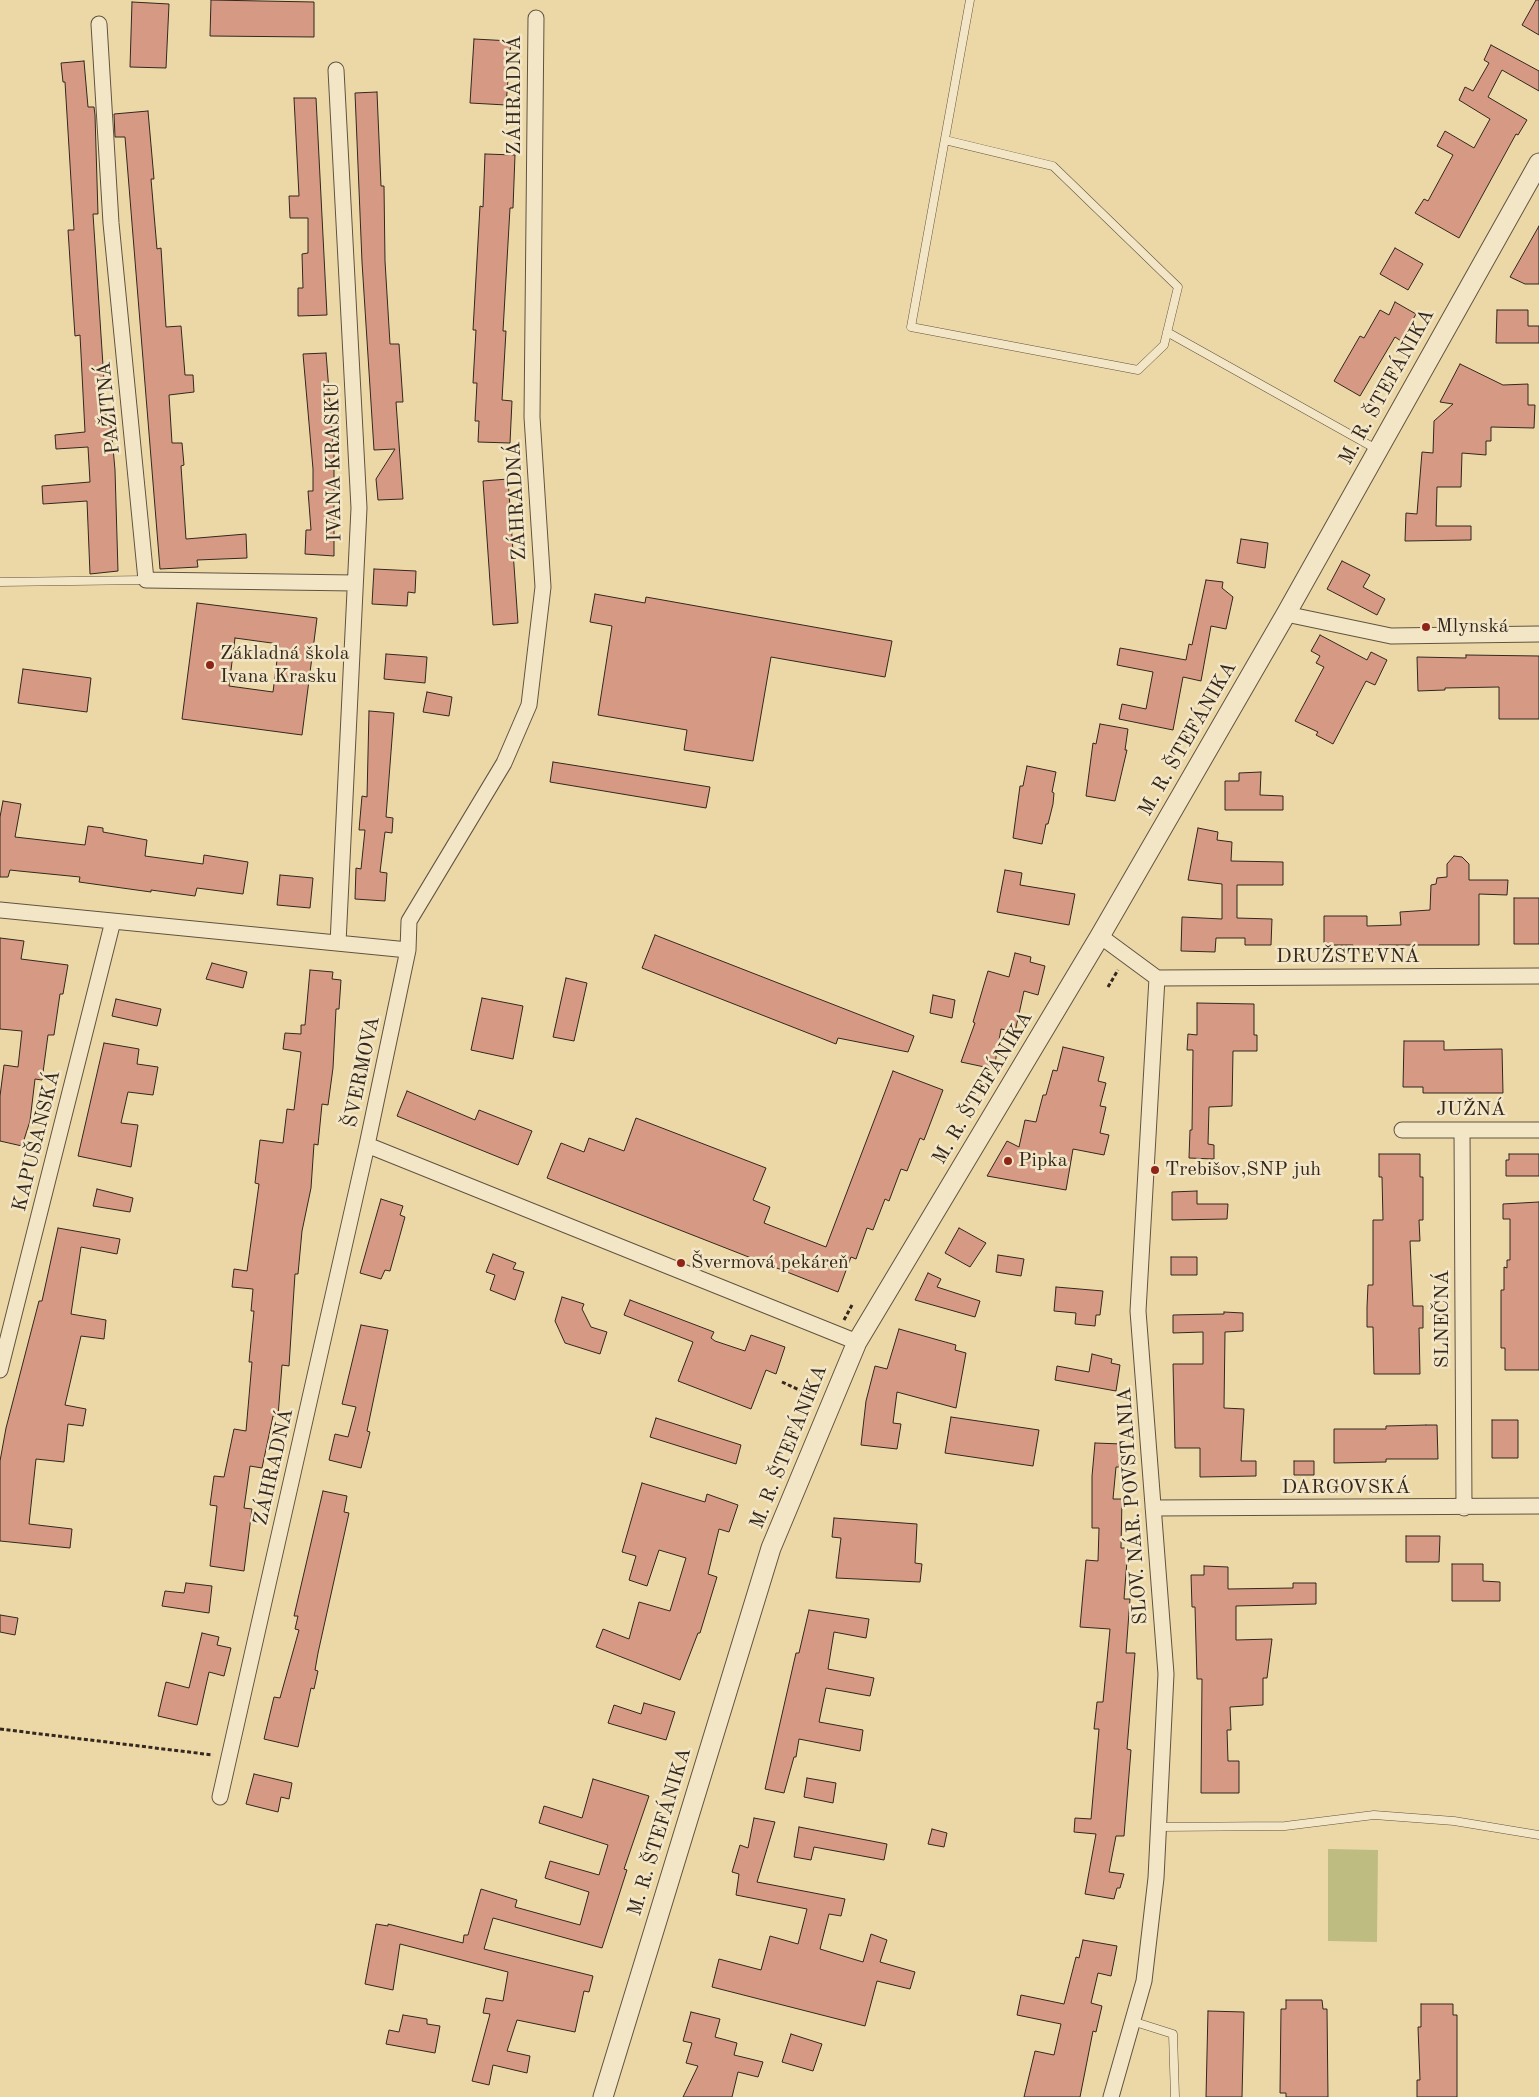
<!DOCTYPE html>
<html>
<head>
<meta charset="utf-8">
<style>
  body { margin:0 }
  canvas { display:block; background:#ecd8a7 }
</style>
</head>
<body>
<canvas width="1539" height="2097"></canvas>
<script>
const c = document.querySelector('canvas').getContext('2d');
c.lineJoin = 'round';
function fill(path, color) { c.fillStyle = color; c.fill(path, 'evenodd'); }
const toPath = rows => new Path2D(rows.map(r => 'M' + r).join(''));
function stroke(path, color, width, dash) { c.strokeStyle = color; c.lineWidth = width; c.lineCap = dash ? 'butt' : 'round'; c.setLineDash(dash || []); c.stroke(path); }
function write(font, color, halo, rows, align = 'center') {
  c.font = font + ' "Old Standard TT",serif'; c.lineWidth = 5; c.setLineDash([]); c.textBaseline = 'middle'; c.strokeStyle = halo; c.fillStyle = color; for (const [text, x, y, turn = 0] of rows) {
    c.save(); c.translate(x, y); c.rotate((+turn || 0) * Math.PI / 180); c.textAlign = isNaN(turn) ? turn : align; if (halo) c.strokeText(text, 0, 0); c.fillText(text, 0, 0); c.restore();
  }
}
fill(toPath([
  [1328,1849,1378,1850,1377,1942,1328,1941]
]), '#bfbc82');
const building = toPath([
  [211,0,314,2,314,37,210,36,211,0],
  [1536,0,1539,0,1539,35,1522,25,1536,0],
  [132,2,169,4,166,68,130,67,132,2],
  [474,39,511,41,506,105,470,103,474,39],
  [1491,45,1539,71,1539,91,1502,70,1488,97,1527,120,1518,135,1516,134,1459,238,1415,213,1424,199,1428,201,1453,155,1437,146,1445,131,1474,148,1490,119,1459,100,1465,87,1473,91,1489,63,1484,60,1491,45],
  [84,61,88,107,94,107,95,115,98,214,93,214,107,426,111,425,115,470,118,571,90,574,87,501,43,504,42,486,90,482,88,447,56,449,55,435,85,432,80,335,75,336,72,291,68,230,74,230,65,82,63,82,61,63,84,61],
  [377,92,381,186,384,186,385,261,390,344,399,344,403,402,396,402,403,499,378,500,376,479,395,449,374,450,362,262,355,93,377,92],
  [294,98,316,98,327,315,298,316,298,288,303,288,302,254,308,253,308,218,290,218,289,196,299,196,294,98],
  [148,111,154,179,151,179,157,249,161,248,166,327,181,326,185,375,193,375,194,392,169,395,172,443,182,443,184,465,181,466,186,539,246,534,247,558,197,560,198,567,160,569,125,137,115,137,114,114,148,111],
  [485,154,515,155,513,208,510,208,503,331,506,331,502,400,512,401,510,443,478,442,479,421,475,421,477,383,473,383,476,330,473,330,480,206,483,207,485,154],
  [1539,226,1539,284,1525,284,1510,277,1539,226],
  [1395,248,1423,264,1408,290,1380,274,1395,248],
  [1395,302,1416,314,1401,341,1395,337,1360,396,1334,381,1360,336,1364,338,1380,310,1389,315,1395,302],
  [1497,310,1528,310,1528,326,1539,326,1539,343,1496,343,1497,310],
  [326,353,334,454,334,556,305,554,306,530,311,530,308,491,313,491,313,469,303,354,326,353],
  [1460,364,1503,385,1528,384,1528,405,1535,405,1534,428,1491,427,1491,441,1486,441,1486,455,1462,453,1461,487,1437,487,1436,526,1471,526,1471,540,1405,541,1406,513,1417,514,1422,452,1433,453,1434,421,1453,404,1440,402,1460,364],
  [508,479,518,623,493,625,483,481,508,479],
  [1241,539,1268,543,1265,568,1237,563,1241,539],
  [1342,561,1370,575,1363,587,1385,599,1377,615,1327,589,1342,561],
  [374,569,416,571,415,593,408,592,407,606,372,604,374,569],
  [1206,580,1223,582,1222,588,1233,597,1226,629,1211,626,1201,681,1183,677,1173,730,1119,719,1122,704,1146,709,1153,672,1117,665,1120,648,1186,660,1189,644,1192,645,1206,580],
  [595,594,645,603,646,597,892,641,885,677,771,657,753,761,684,750,687,730,598,715,612,626,590,622,595,594],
  [197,603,317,618,302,735,182,719,197,603],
  [235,638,279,644,273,692,229,686,235,638],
  [1320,635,1367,660,1371,652,1387,660,1375,685,1366,681,1333,744,1316,735,1318,732,1295,721,1324,667,1316,663,1320,656,1311,651,1320,635],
  [386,654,427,657,425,683,384,679,386,654],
  [1466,655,1539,656,1539,719,1499,719,1499,687,1445,688,1445,690,1418,691,1417,657,1466,658,1466,655],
  [23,669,91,678,87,712,18,703,23,669],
  [427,692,452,697,449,716,423,712,427,692],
  [369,711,394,713,386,817,393,818,392,833,385,832,380,872,387,873,385,901,355,899,356,868,361,869,365,830,359,830,362,796,367,797,369,711],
  [1100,724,1128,729,1125,750,1127,750,1115,801,1086,796,1093,743,1096,744,1100,724],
  [553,762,710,787,706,808,550,782,553,762],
  [1027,766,1056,772,1052,792,1054,793,1053,804,1048,824,1046,824,1042,844,1013,838,1020,786,1023,786,1027,766],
  [1261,772,1260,795,1283,796,1283,810,1225,810,1225,781,1239,781,1239,773,1261,772],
  [3,801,21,804,15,837,85,845,88,826,103,828,103,832,147,840,145,856,203,864,204,855,248,862,243,894,197,888,195,896,151,890,151,892,79,882,80,877,19,871,10,870,8,877,0,877,0,817,3,801],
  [1198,828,1218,832,1217,840,1232,842,1231,861,1283,862,1283,885,1237,885,1237,918,1272,919,1271,945,1245,945,1245,938,1216,938,1215,952,1181,951,1182,917,1222,919,1222,884,1188,880,1198,828],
  [1454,856,1462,857,1469,864,1469,880,1508,880,1507,895,1479,894,1479,945,1379,945,1379,952,1353,952,1353,945,1324,945,1324,916,1367,916,1367,926,1401,925,1400,912,1430,910,1431,885,1436,884,1437,878,1447,877,1447,864,1454,856],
  [1005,870,1022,873,1020,885,1075,894,1069,925,997,912,1005,870],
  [280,875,313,878,310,908,277,905,280,875],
  [1514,898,1539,898,1539,944,1514,944,1514,898],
  [655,935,914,1036,908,1052,838,1038,836,1044,642,968,655,935],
  [0,938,24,941,21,959,68,965,63,994,60,994,54,1035,48,1035,42,1080,35,1079,30,1121,22,1146,0,1141,0,1096,4,1065,18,1067,22,1031,0,1029,0,938],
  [1015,953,1031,957,1030,962,1045,966,1038,995,1024,991,1015,1032,1001,1029,994,1069,961,1062,975,1023,973,1022,988,971,1009,977,1015,953],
  [212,963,247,972,243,988,206,979,212,963],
  [310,970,333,972,332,979,341,980,339,1009,336,1009,333,1068,328,1105,322,1104,318,1145,314,1144,311,1188,302,1231,298,1274,295,1274,289,1366,282,1365,278,1416,273,1416,262,1468,250,1466,244,1508,252,1509,244,1571,210,1566,217,1506,210,1505,214,1476,224,1477,234,1429,246,1431,252,1362,249,1362,254,1311,251,1311,253,1289,232,1287,234,1269,247,1271,259,1184,255,1183,260,1140,283,1143,287,1109,294,1110,301,1052,283,1049,285,1033,301,1034,301,1025,305,1025,310,970],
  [566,978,587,983,574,1041,553,1037,566,978],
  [933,995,955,1000,952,1018,930,1013,933,995],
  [482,998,523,1006,513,1059,471,1050,482,998],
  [116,999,161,1009,157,1026,112,1016,116,999],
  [1197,1003,1254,1004,1254,1035,1257,1035,1257,1051,1233,1051,1232,1106,1209,1107,1208,1144,1214,1145,1214,1159,1189,1158,1190,1130,1192,1130,1193,1050,1187,1050,1188,1034,1197,1035,1197,1003],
  [1404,1041,1444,1041,1444,1050,1502,1049,1503,1093,1423,1093,1423,1087,1403,1087,1404,1041],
  [104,1043,139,1049,137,1064,158,1067,153,1095,128,1092,121,1123,138,1125,131,1167,78,1156,104,1043],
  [1063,1047,1104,1057,1098,1081,1106,1083,1100,1106,1106,1107,1100,1133,1109,1135,1104,1155,1073,1149,1066,1190,987,1176,1007,1141,1019,1147,1025,1120,1036,1122,1043,1095,1046,1095,1053,1070,1057,1071,1063,1047],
  [893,1071,943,1090,924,1140,920,1138,907,1171,901,1169,889,1201,885,1199,873,1230,867,1228,856,1259,851,1257,838,1292,547,1178,561,1143,584,1152,589,1138,624,1151,636,1118,766,1168,753,1200,770,1207,764,1223,826,1247,893,1071],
  [407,1091,475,1120,479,1110,532,1131,518,1165,397,1116,407,1091],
  [1379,1154,1420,1154,1420,1177,1423,1177,1423,1220,1419,1220,1420,1241,1410,1241,1413,1306,1423,1306,1423,1328,1419,1328,1420,1374,1374,1374,1373,1327,1367,1327,1367,1307,1368,1285,1373,1285,1373,1220,1383,1220,1382,1177,1379,1177,1379,1154],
  [1509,1154,1539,1154,1539,1176,1506,1176,1506,1160,1509,1160,1509,1154],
  [97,1189,133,1198,130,1212,93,1206,97,1189],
  [1197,1191,1197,1204,1228,1204,1227,1219,1172,1220,1172,1192,1197,1191],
  [381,1199,403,1206,400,1215,405,1217,390,1271,385,1270,381,1279,360,1273,381,1199],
  [1539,1202,1539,1370,1505,1370,1505,1348,1501,1348,1501,1290,1504,1290,1504,1267,1507,1268,1507,1260,1510,1260,1510,1219,1503,1219,1503,1204,1539,1202],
  [58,1228,120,1239,117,1254,81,1247,71,1314,106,1320,104,1339,81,1336,65,1405,86,1409,83,1426,68,1424,64,1462,36,1459,29,1524,72,1529,70,1548,0,1541,0,1461,6,1428,39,1301,42,1301,58,1228],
  [959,1228,986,1243,970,1267,945,1253,959,1228],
  [493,1254,516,1263,513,1269,524,1272,515,1300,490,1290,495,1275,486,1272,493,1254],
  [998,1255,1024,1259,1021,1276,996,1272,998,1255],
  [1171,1257,1197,1257,1197,1275,1171,1275,1171,1257],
  [928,1273,941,1279,937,1287,980,1301,975,1317,915,1300,928,1273],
  [1056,1287,1103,1291,1100,1315,1096,1315,1095,1326,1075,1324,1076,1313,1054,1311,1056,1287],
  [562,1297,584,1304,582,1309,591,1327,607,1332,600,1354,565,1343,555,1321,562,1297],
  [630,1300,714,1332,711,1338,715,1341,745,1351,751,1335,785,1347,776,1374,766,1370,751,1409,678,1381,693,1342,624,1315,630,1300],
  [1224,1312,1243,1313,1243,1331,1225,1332,1224,1408,1244,1409,1241,1461,1256,1461,1256,1476,1200,1477,1200,1448,1175,1448,1173,1364,1203,1364,1203,1332,1173,1333,1173,1315,1224,1314,1224,1312],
  [361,1325,388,1330,367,1431,370,1432,361,1468,329,1460,335,1434,348,1437,356,1407,342,1404,361,1325],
  [899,1329,956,1345,955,1350,966,1353,956,1408,897,1392,893,1423,901,1424,897,1449,861,1445,866,1401,875,1366,887,1369,899,1329],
  [1092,1354,1112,1359,1111,1363,1120,1365,1116,1391,1055,1380,1057,1366,1089,1372,1092,1354],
  [951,1417,1039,1430,1033,1466,945,1453,951,1417],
  [656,1418,741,1445,736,1464,650,1437,656,1418],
  [1492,1420,1518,1420,1518,1458,1492,1458,1492,1420],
  [1426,1425,1437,1425,1438,1459,1386,1459,1386,1462,1334,1463,1334,1429,1386,1429,1386,1426,1426,1425],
  [1095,1443,1122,1444,1121,1467,1116,1467,1113,1499,1122,1499,1121,1548,1128,1548,1124,1599,1130,1599,1126,1653,1135,1653,1127,1749,1131,1750,1124,1836,1116,1836,1109,1872,1124,1874,1120,1888,1117,1888,1114,1899,1085,1894,1096,1834,1074,1832,1075,1818,1091,1819,1099,1729,1094,1729,1097,1702,1103,1702,1110,1629,1080,1627,1086,1560,1098,1561,1099,1528,1092,1528,1092,1476,1095,1443],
  [1294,1461,1314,1461,1314,1475,1294,1475,1294,1461],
  [642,1483,705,1502,707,1494,738,1505,729,1532,719,1529,708,1574,717,1577,700,1633,698,1633,680,1680,596,1647,603,1629,629,1639,639,1602,670,1611,686,1558,659,1550,647,1586,629,1580,636,1556,622,1552,642,1483],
  [323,1491,347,1496,344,1512,349,1513,318,1653,315,1670,318,1671,314,1689,311,1688,298,1747,264,1739,274,1697,280,1698,299,1630,295,1629,298,1616,294,1616,323,1491],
  [834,1518,917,1524,915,1563,922,1564,920,1582,836,1578,841,1538,832,1537,834,1518],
  [1406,1536,1440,1536,1439,1562,1406,1562,1406,1536],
  [1452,1564,1483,1564,1483,1581,1500,1582,1500,1601,1452,1601,1452,1564],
  [1204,1566,1228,1567,1228,1589,1293,1588,1293,1583,1316,1583,1316,1604,1236,1606,1236,1640,1272,1639,1267,1678,1263,1678,1263,1705,1230,1707,1231,1730,1227,1730,1228,1761,1239,1761,1239,1793,1201,1793,1202,1679,1197,1679,1195,1607,1192,1607,1191,1575,1204,1575,1204,1566],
  [186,1583,212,1586,209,1613,162,1606,165,1591,184,1593,186,1583],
  [809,1610,869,1619,866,1638,834,1632,828,1669,874,1678,870,1696,826,1688,819,1722,863,1730,860,1751,799,1739,796,1757,794,1757,784,1793,765,1789,796,1653,799,1653,809,1610],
  [0,1615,18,1618,15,1635,0,1632,0,1615],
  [202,1633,219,1637,217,1645,231,1648,224,1676,209,1672,197,1725,158,1716,166,1682,189,1688,202,1633],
  [644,1703,675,1712,666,1740,608,1723,614,1705,641,1714,644,1703],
  [254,1774,292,1783,289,1799,281,1797,278,1812,246,1804,254,1774],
  [807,1778,836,1783,833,1803,804,1797,807,1778],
  [593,1779,649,1796,624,1869,627,1870,602,1948,493,1918,484,1949,593,1976,589,1992,584,1991,575,2032,517,2020,507,2051,530,2056,527,2073,493,2065,489,2085,472,2081,490,2014,483,2013,486,1998,503,2001,508,1972,400,1944,393,1990,365,1984,376,1924,388,1926,388,1924,463,1943,464,1935,468,1935,481,1889,517,1900,515,1907,580,1925,589,1892,545,1878,550,1861,599,1875,608,1845,539,1823,544,1806,582,1818,593,1779],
  [754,1818,775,1822,757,1882,845,1899,841,1916,829,1914,820,1949,863,1962,871,1934,887,1940,880,1962,915,1972,910,1989,877,1981,865,2026,712,1987,719,1959,761,1970,770,1936,798,1944,807,1909,736,1895,739,1874,732,1872,740,1845,748,1848,754,1818],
  [799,1827,887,1844,884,1860,814,1847,811,1860,794,1857,799,1827],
  [932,1829,947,1833,944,1847,928,1844,932,1829],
  [1083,1940,1117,1946,1111,1976,1098,1973,1091,2003,1102,2006,1096,2032,1093,2031,1080,2097,1024,2097,1035,2051,1054,2055,1061,2024,1017,2015,1021,1995,1064,2004,1076,1957,1079,1958,1083,1940],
  [1286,2000,1322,2000,1323,2009,1327,2009,1328,2097,1286,2097,1286,2093,1280,2093,1281,2009,1286,2009,1286,2000],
  [1421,2004,1453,2004,1453,2015,1457,2015,1457,2097,1417,2097,1417,2080,1420,2080,1418,2027,1421,2027,1421,2004],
  [1208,2011,1244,2012,1242,2097,1206,2097,1208,2011],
  [691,2012,720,2019,715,2037,737,2043,734,2055,763,2062,758,2077,738,2072,732,2097,683,2097,698,2066,686,2063,692,2043,683,2041,691,2012],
  [403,2015,427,2019,427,2024,440,2026,435,2053,386,2044,389,2030,399,2032,403,2015],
  [791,2034,822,2044,813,2071,782,2062,791,2034]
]);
fill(building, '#d69a84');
stroke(building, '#33271e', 1);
const service = toPath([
  [945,140,1053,166,1178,287,1164,345,1138,370,911,327,970,0],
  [1167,332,1378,450],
  [0,582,146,580],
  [1159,1827,1285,1826,1374,1815,1454,1821,1539,1835],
  [1132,2021,1173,2034,1175,2097]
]);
const minor = toPath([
  [99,24,111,223,146,580,354,583],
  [336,70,359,508,338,943],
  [1286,614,1391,636,1539,634],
  [0,910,408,950,367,1145,857,1342],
  [1100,936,1157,978],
  [408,950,409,921,504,763,529,705,543,587,532,417,536,18],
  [1157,978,1539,976],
  [1402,1130,1539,1130],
  [1462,1130,1464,1508],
  [0,1370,113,921],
  [1153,1508,1539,1506],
  [220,1797,367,1145],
  [1111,2097,1144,1981,1156,1878,1166,1674,1138,1311,1157,978]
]);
const tertiary = toPath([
  [603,2097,771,1548,857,1342,1100,936,1286,614,1539,163]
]);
stroke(service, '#615340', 9);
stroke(minor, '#615340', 17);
stroke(tertiary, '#615340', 21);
stroke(toPath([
  [1108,987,1118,970],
  [844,1320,852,1305],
  [782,1382,810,1395],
  [0,1729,213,1755]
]), '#33271e', 3, [4, 2.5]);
stroke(service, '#f3e6c6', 8);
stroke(minor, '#f3e6c6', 15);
stroke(tertiary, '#f3e6c6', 19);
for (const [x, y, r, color] of [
  [1426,627,5,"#8f2418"],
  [210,665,5,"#8f2418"],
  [1008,1161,5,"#8f2418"],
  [1155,1170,5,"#8f2418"],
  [681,1263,5,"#8f2418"]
]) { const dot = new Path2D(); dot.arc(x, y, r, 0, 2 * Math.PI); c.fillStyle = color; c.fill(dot); stroke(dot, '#f3e6c6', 2); }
write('20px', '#33271e', '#f3e6c6', [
  ["ZÁHRADNÁ",515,95,-90],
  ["M. R. ŠTEFÁNIKA",1387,387,-61],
  ["PAŽITNÁ",109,408,-96],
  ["IVANA KRASKU",334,462,-91],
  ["ZÁHRADNÁ",517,501,-93],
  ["M. R. ŠTEFÁNIKA",1188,739,-60],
  ["DRUŽSTEVNÁ",1348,957],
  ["ŠVERMOVA",362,1072,-78],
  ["M. R. ŠTEFÁNIKA",983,1088,-59],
  ["JUŽNÁ",1471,1110],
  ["KAPUŠANSKÁ",37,1141,-76],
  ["SLNEČNÁ",1443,1319,-90],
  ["M. R. ŠTEFÁNIKA",789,1447,-68],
  ["ZÁHRADNÁ",274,1467,-77],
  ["DARGOVSKÁ",1346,1488],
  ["SLOV. NÁR. POVSTANIA",1133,1506,-94],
  ["M. R. ŠTEFÁNIKA",660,1832,-73]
]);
write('20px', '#33271e', '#f3e6c6', [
  ["Mlynská",1436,627],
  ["Základná škola",220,654],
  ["Ivana Krasku",220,677],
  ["Pipka",1018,1161],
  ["Trebišov,SNP juh",1165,1170],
  ["Švermová pekáreň",691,1263]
], 'left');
</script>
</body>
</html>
